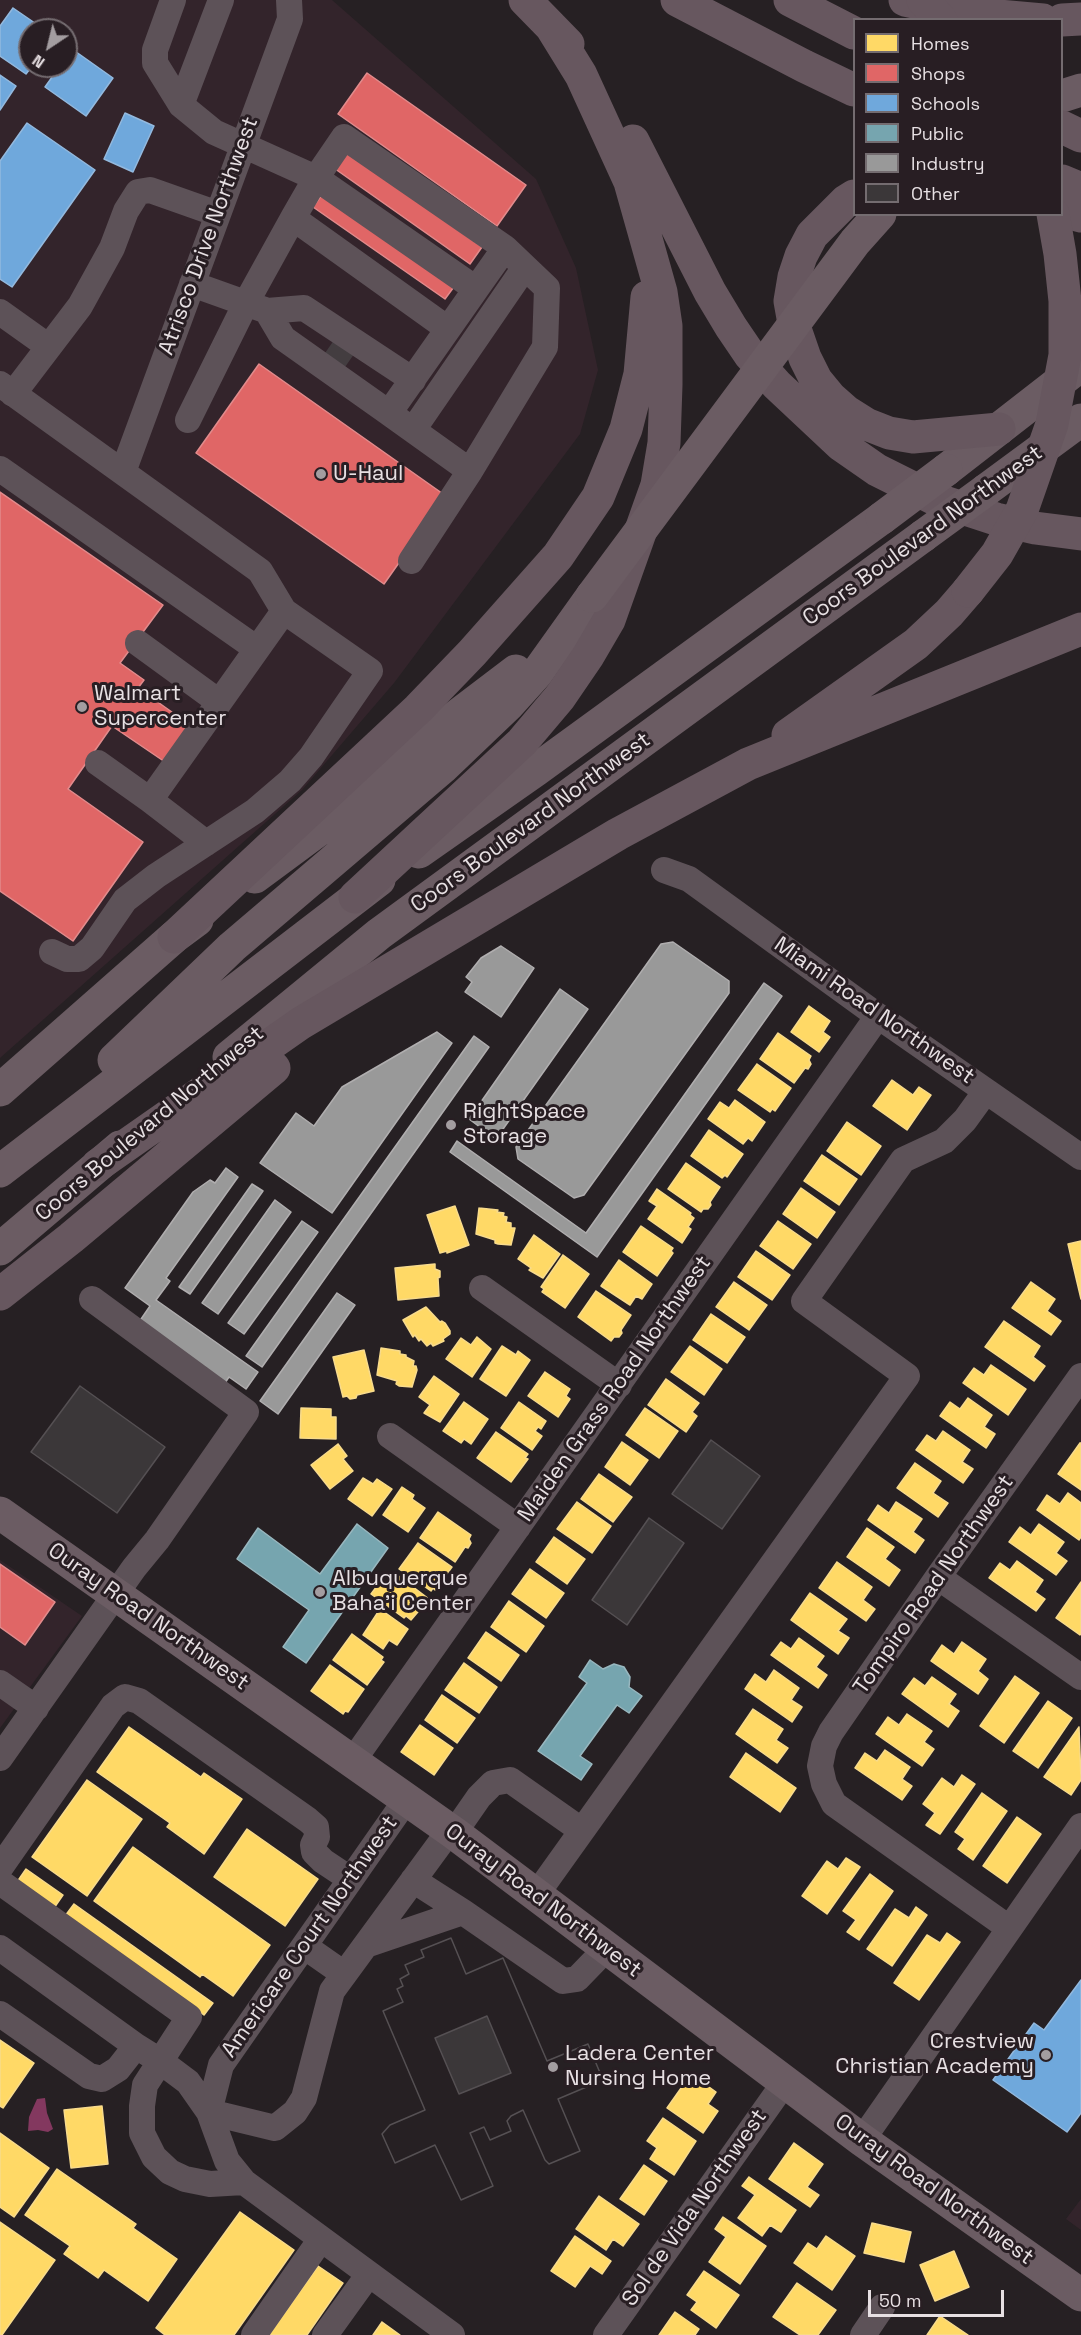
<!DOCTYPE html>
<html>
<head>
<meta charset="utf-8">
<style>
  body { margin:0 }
  #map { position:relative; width:1081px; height:2335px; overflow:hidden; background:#262023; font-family:"Space Grotesk",sans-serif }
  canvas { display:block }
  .legend { position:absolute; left:853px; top:18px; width:210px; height:198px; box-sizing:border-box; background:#281e23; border:2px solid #746c70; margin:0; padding:8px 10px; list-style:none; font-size:18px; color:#e7e0e3 }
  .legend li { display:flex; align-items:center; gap:12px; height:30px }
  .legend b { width:30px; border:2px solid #746c70 }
  .north { position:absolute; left:18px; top:18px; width:60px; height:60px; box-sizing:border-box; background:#281e23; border:2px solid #746c70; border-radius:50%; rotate:215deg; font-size:16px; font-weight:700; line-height:24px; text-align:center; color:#e7e0e3 }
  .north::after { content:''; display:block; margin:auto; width:21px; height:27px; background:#a39da0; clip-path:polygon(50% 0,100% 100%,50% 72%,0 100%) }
  .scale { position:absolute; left:868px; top:2290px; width:136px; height:27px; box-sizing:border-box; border:3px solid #e7e0e3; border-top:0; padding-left:8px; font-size:18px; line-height:21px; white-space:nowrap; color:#e7e0e3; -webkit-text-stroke:4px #281e23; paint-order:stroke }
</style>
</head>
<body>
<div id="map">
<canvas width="1081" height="2335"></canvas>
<ul class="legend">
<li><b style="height:16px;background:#ffd966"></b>Homes</li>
<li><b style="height:16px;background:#e06666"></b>Shops</li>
<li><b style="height:16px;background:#6fa8dc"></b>Schools</li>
<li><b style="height:16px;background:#76a5af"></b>Public</li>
<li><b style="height:16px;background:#999"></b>Industry</li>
<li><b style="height:16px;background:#3b3739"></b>Other</li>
</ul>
<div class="north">N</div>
<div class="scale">50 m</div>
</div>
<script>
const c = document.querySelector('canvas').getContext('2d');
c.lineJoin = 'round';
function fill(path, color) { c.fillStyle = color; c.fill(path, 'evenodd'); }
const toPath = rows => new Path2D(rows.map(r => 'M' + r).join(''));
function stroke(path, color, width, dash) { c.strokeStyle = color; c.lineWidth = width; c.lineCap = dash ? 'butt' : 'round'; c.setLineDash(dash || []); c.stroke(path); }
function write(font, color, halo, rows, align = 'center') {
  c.font = font + ' "Space Grotesk",sans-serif'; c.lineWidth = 6; c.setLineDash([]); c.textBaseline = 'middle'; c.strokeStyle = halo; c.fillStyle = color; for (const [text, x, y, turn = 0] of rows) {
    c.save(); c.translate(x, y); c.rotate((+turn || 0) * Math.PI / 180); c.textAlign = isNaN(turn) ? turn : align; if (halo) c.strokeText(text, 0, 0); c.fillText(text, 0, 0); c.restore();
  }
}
fill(toPath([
  [0,0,332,0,536,179,576,268,598,370,580,434,394,683,302,790,0,1058],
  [30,30,66,30,66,66,30,66],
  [0,1560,82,1616,0,1728],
  [1081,2199,1081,2230,1066,2219]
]), '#33242b');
fill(toPath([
  [45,2098,47,2113,53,2129,48,2132,38,2130,28,2131,29,2117,37,2099]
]), '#83385f');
const homes = toPath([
  [809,1006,830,1021,823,1032,830,1037,819,1052,791,1032,809,1006],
  [778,1033,811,1056,809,1060,811,1064,808,1069,805,1068,794,1083,760,1059,778,1033],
  [757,1064,791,1088,775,1111,772,1109,770,1112,738,1090,757,1064],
  [892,1080,913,1095,919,1087,931,1095,907,1130,873,1106,892,1080],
  [735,1100,765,1122,752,1141,748,1138,743,1144,708,1119,720,1102,729,1108,735,1100],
  [847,1122,881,1146,861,1175,827,1151,847,1122],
  [709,1130,743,1154,727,1177,725,1175,722,1178,691,1156,709,1130],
  [822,1155,857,1179,839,1205,804,1181,822,1155],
  [686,1163,720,1187,710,1202,711,1205,708,1209,703,1209,701,1212,668,1189,686,1163],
  [801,1188,835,1212,817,1238,783,1214,801,1188],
  [657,1189,691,1213,690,1215,694,1218,688,1227,691,1229,682,1243,648,1219,657,1206,649,1201,657,1189],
  [455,1206,469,1245,447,1253,447,1251,440,1253,427,1215,455,1206],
  [479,1208,498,1210,497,1212,504,1213,503,1216,507,1217,506,1222,511,1223,511,1228,515,1228,511,1245,498,1244,495,1243,495,1240,476,1234,479,1208],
  [778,1221,811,1244,793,1269,760,1246,778,1221],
  [641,1226,673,1248,671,1251,673,1253,657,1276,623,1252,641,1226],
  [534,1235,560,1254,543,1278,529,1270,531,1268,518,1259,534,1235],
  [1081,1241,1081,1299,1068,1244,1081,1241],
  [756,1251,790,1275,772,1300,738,1277,756,1251],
  [563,1255,589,1274,565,1308,542,1292,544,1289,541,1287,563,1255],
  [619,1260,652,1284,642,1299,636,1296,630,1305,601,1286,619,1260],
  [435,1264,435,1269,440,1271,440,1277,438,1278,439,1296,398,1300,395,1268,435,1264],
  [734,1282,767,1305,749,1330,716,1307,734,1282],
  [1031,1282,1055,1299,1047,1311,1061,1321,1051,1335,1012,1308,1031,1282],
  [596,1291,631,1315,621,1330,622,1333,619,1337,614,1337,611,1341,578,1317,596,1291],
  [426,1307,440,1322,442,1321,445,1323,450,1331,450,1334,443,1339,444,1341,433,1346,431,1343,427,1346,421,1339,419,1341,415,1335,413,1337,403,1320,426,1307],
  [711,1314,745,1337,727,1363,693,1340,711,1314],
  [1004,1321,1040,1346,1033,1357,1045,1366,1034,1381,985,1347,1004,1321],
  [477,1337,491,1349,472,1377,446,1359,461,1338,471,1345,477,1337],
  [502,1346,516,1355,518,1351,530,1360,506,1396,480,1379,502,1346],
  [690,1346,722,1369,704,1395,671,1372,690,1346],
  [381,1348,400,1351,400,1354,406,1355,406,1357,414,1361,413,1366,416,1366,417,1370,412,1387,399,1386,396,1384,397,1381,377,1375,381,1348],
  [364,1350,374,1391,357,1395,356,1398,350,1399,347,1396,343,1397,333,1357,364,1350],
  [991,1365,1026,1389,1008,1415,963,1383,974,1368,984,1375,991,1365],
  [545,1372,570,1389,566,1396,570,1399,558,1417,528,1396,545,1372],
  [434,1376,459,1394,440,1422,424,1413,430,1405,419,1397,434,1376],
  [666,1379,699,1403,692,1412,697,1416,686,1432,648,1405,666,1379],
  [968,1398,992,1415,984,1427,995,1434,986,1448,940,1416,950,1402,960,1409,968,1398],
  [464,1402,488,1419,471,1444,464,1439,461,1443,443,1431,464,1402],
  [519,1402,546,1421,541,1429,538,1427,535,1431,542,1436,532,1450,501,1428,519,1402],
  [301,1408,331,1409,331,1417,336,1417,336,1439,300,1438,301,1408],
  [645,1408,678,1431,659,1458,626,1435,645,1408],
  [943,1431,970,1450,962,1462,973,1469,963,1483,916,1450,927,1435,936,1441,943,1431],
  [496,1432,528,1454,525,1458,528,1459,511,1482,477,1458,496,1432],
  [622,1442,648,1460,630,1485,605,1467,622,1442],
  [1080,1443,1081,1443,1081,1490,1058,1474,1080,1443],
  [338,1444,347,1456,343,1459,353,1471,330,1489,311,1465,338,1444],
  [915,1463,941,1481,933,1493,948,1503,938,1517,897,1488,915,1463],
  [599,1474,632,1497,613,1522,581,1499,599,1474],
  [363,1478,373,1484,377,1479,392,1489,372,1516,348,1499,363,1478],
  [402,1487,414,1495,412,1499,425,1508,408,1532,383,1515,402,1487],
  [1068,1493,1081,1503,1081,1537,1079,1540,1037,1510,1047,1495,1060,1504,1068,1493],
  [577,1502,611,1526,592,1553,557,1529,577,1502],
  [896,1502,922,1519,913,1532,924,1540,915,1553,868,1520,878,1505,889,1513,896,1502],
  [438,1512,471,1535,469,1539,471,1543,468,1548,465,1547,455,1562,420,1538,438,1512],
  [1039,1524,1064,1542,1056,1553,1067,1561,1056,1575,1009,1542,1020,1527,1031,1535,1039,1524],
  [867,1528,894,1547,885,1559,900,1570,889,1586,847,1557,867,1528],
  [554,1537,585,1559,567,1584,536,1562,554,1537],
  [418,1543,452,1567,435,1590,433,1588,431,1591,399,1569,418,1543],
  [1017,1561,1043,1580,1035,1592,1045,1599,1036,1611,989,1578,1000,1563,1010,1570,1017,1561],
  [837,1562,872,1587,863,1600,875,1609,866,1621,819,1588,837,1562],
  [530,1569,564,1593,546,1618,512,1594,530,1569],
  [396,1574,429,1599,411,1620,406,1616,404,1618,371,1594,380,1582,387,1587,396,1574],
  [1081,1582,1081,1633,1080,1635,1056,1618,1081,1582],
  [810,1593,847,1619,838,1631,849,1638,838,1654,791,1620,810,1593],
  [509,1601,544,1626,526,1652,491,1627,509,1601],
  [380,1609,408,1629,397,1645,389,1640,383,1649,363,1635,380,1609],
  [486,1632,519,1655,501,1681,468,1658,486,1632],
  [352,1634,383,1657,381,1660,384,1662,367,1685,333,1660,352,1634],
  [799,1638,824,1656,816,1667,827,1675,818,1688,771,1655,781,1642,791,1649,799,1638],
  [962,1642,986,1659,978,1671,988,1679,978,1694,931,1661,942,1645,954,1654,962,1642],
  [464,1663,497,1687,479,1713,445,1690,464,1663],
  [330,1665,364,1689,348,1712,345,1711,343,1714,311,1691,330,1665],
  [774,1670,799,1688,791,1700,802,1707,792,1722,745,1689,755,1674,766,1682,774,1670],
  [1015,1676,1039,1693,1004,1743,980,1726,1015,1676],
  [932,1677,956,1694,949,1704,959,1711,948,1727,902,1694,914,1678,925,1686,932,1677],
  [442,1695,475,1718,457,1743,425,1720,442,1695],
  [1048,1701,1072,1718,1038,1768,1013,1751,1048,1701],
  [753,1709,783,1729,776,1740,788,1748,777,1763,736,1734,753,1709],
  [907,1714,932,1731,924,1742,934,1749,922,1766,876,1734,888,1717,899,1725,907,1714],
  [420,1725,453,1748,434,1775,401,1752,420,1725],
  [129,1727,201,1777,204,1773,242,1799,204,1854,167,1827,170,1823,97,1772,129,1727],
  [1079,1727,1081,1780,1071,1795,1044,1777,1079,1727],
  [885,1750,910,1767,902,1779,912,1786,902,1800,855,1768,865,1753,877,1761,885,1750],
  [746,1753,796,1788,780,1812,730,1777,746,1753],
  [962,1775,975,1784,940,1834,926,1825,935,1813,923,1804,942,1778,954,1787,962,1775],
  [87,1780,142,1819,87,1896,32,1857,87,1780],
  [982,1793,1007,1811,973,1860,958,1849,965,1839,955,1832,982,1793],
  [1017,1817,1041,1834,1007,1883,983,1866,1017,1817],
  [247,1829,318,1879,285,1926,214,1877,247,1829],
  [133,1847,270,1945,233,1996,202,1974,200,1977,94,1901,133,1847],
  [846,1858,860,1867,827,1914,802,1896,827,1861,838,1869,846,1858],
  [26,1869,63,1895,54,1908,17,1882,26,1869],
  [870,1874,893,1891,859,1940,847,1932,856,1920,843,1911,870,1874],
  [74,1904,213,2003,204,2015,65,1916,74,1904],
  [916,1907,927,1915,892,1966,867,1949,895,1909,909,1918,916,1907],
  [947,1933,960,1942,919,2000,894,1983,927,1935,940,1943,947,1933],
  [0,2040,34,2063,3,2108,0,2106,0,2040],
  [691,2074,716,2092,708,2104,718,2111,703,2133,667,2108,691,2074],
  [102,2106,108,2164,71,2168,64,2110,102,2106],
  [663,2118,696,2141,674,2175,650,2159,657,2148,647,2141,663,2118],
  [0,2133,49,2168,14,2217,0,2207,0,2133],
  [794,2143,823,2164,807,2187,819,2195,810,2207,769,2179,794,2143],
  [644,2165,667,2181,644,2215,620,2199,644,2165],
  [57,2169,136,2224,133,2228,177,2259,148,2301,104,2270,98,2278,64,2254,70,2246,25,2215,57,2169],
  [749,2177,796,2210,781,2232,770,2225,762,2236,738,2218,755,2195,742,2186,749,2177],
  [599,2196,639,2224,623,2246,613,2239,606,2250,576,2229,599,2196],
  [240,2212,294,2250,234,2335,165,2335,156,2328,240,2212],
  [723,2217,766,2246,740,2284,709,2262,726,2237,715,2229,723,2217],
  [0,2222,55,2260,2,2335,0,2335,0,2222],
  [872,2223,911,2232,904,2262,864,2253,872,2223],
  [575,2236,611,2261,602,2274,590,2266,575,2287,551,2271,575,2236],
  [826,2236,855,2256,832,2290,794,2263,808,2243,817,2249,826,2236],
  [954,2251,969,2287,935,2301,920,2265,954,2251],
  [318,2266,343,2283,307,2335,269,2335,318,2266],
  [704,2271,739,2295,716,2328,691,2310,697,2302,687,2295,704,2271],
  [797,2283,836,2310,818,2335,800,2335,773,2317,797,2283],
  [675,2312,699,2329,695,2335,659,2335,675,2312],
  [940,2316,968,2335,927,2335,940,2316],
  [382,2322,400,2335,373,2335,382,2322]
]);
fill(homes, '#ffd966');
stroke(homes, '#f8db8c', 1.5);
const shops = toPath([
  [367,73,526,185,497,226,338,114,367,73],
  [344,149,482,247,470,264,331,166,344,149],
  [324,192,456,284,445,299,313,207,324,192],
  [259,364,446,496,384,584,196,453,259,364],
  [0,492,163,605,120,663,144,680,138,688,193,727,168,764,112,726,68,789,143,842,73,941,0,891,0,492],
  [0,1564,55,1602,25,1645,0,1627,0,1564]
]);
fill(shops, '#e06666');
stroke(shops, '#e28b8c', 1.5);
const schools = toPath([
  [13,8,45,30,30,30,30,66,32,66,26,74,0,56,0,26,13,8],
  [72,49,113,78,86,116,45,87,60,66,66,66,66,57,72,49],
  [0,75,16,86,0,110,0,75],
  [125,113,154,126,133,172,104,159,125,113],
  [27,123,95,170,12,287,0,279,0,161,27,123],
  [1081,1980,1081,2113,1067,2132,993,2080,1034,2023,1044,2030,1081,1980]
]);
fill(schools, '#6fa8dc');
stroke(schools, '#93b9de', 1.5);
const public = toPath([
  [357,1524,388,1548,306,1663,283,1647,309,1610,237,1559,258,1528,320,1574,357,1524],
  [590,1660,603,1669,614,1664,624,1667,630,1677,629,1687,642,1696,629,1713,617,1705,580,1756,592,1764,581,1780,538,1751,587,1683,579,1677,590,1660]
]);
fill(public, '#76a5af');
stroke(public, '#98b7bf', 1.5);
const industry = toPath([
  [673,942,729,981,729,993,584,1195,574,1198,518,1159,516,1147,661,944,673,942],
  [501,946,534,968,501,1017,465,992,472,982,466,977,481,958,501,946],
  [764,983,782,996,597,1257,450,1152,457,1141,586,1233,764,983],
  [560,989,588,1009,496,1139,469,1119,560,989],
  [437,1032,452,1043,332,1213,260,1163,296,1113,314,1126,342,1087,437,1032],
  [474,1036,489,1047,262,1367,246,1356,474,1036],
  [226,1168,238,1177,166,1278,170,1281,156,1300,258,1372,246,1389,229,1377,225,1383,139,1322,150,1306,125,1288,193,1192,210,1180,215,1183,226,1168],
  [252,1184,263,1191,190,1294,179,1287,252,1184],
  [275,1200,291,1212,218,1314,202,1303,275,1200],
  [302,1221,318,1232,244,1334,228,1323,302,1221],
  [337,1293,355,1305,278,1414,260,1401,337,1293]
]);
fill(industry, '#999');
stroke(industry, '#b0aeaf', 1.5);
const building = toPath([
  [80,1386,165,1447,117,1513,31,1452,80,1386],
  [711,1440,760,1476,722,1529,672,1494,711,1440],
  [649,1518,684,1543,627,1625,592,1600,649,1518],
  [451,1938,466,1974,503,1958,547,2061,588,2044,603,2080,558,2099,580,2151,549,2164,545,2160,523,2110,511,2116,507,2121,511,2131,490,2140,484,2127,470,2133,493,2186,461,2200,435,2145,395,2163,382,2134,390,2125,425,2110,383,2011,403,2002,397,1989,403,1986,400,1979,409,1974,405,1965,424,1957,421,1950,451,1938],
  [487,2016,511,2073,459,2094,435,2038,487,2016],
  [451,1938,466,1974,503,1958,547,2061,588,2044,603,2080,558,2099,580,2151,549,2164,545,2160,523,2110,511,2116,507,2121,511,2131,490,2140,484,2127,470,2133,493,2186,461,2200,435,2145,395,2163,382,2134,390,2125,425,2110,383,2011,403,2002,397,1989,403,1986,400,1979,409,1974,405,1965,424,1957,421,1950,451,1938]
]);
fill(building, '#3b3739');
stroke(building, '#555053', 1.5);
stroke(toPath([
  [332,343,352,357]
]), '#433d40', 26, [26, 13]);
stroke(toPath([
  [173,0,155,50,155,63,181,105,214,132,316,178,476,289,505,248,344,137,316,178,293,218,448,329,476,289],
  [181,105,221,0],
  [192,284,262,309],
  [267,311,283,338,389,413,448,329],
  [267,311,304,308,413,380],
  [0,312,49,347],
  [0,384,260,571,284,611],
  [13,394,80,306,112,248,126,211,138,192,150,190,218,214],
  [389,413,470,471,545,347,547,288,505,248],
  [188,420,246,303,293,218],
  [413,430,525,267],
  [0,469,257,649],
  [123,472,290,19,289,0],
  [411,561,470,471],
  [138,643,219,702],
  [98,763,150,800],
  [664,870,689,879,878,1016,1081,1157],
  [52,952,67,959,79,959,92,948,125,900,156,876,255,811,290,781,311,757,339,716,370,671,284,611,150,800,206,843],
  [482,1288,619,1385],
  [390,1436,518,1527],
  [938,1577,1081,1677],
  [0,1683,36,1708],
  [0,1758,134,1568,157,1540,246,1412,92,1299],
  [352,1762,878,1016],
  [454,1833,479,1797,493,1783,510,1780,581,1830],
  [0,1868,113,1706,125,1697,139,1701,308,1820,316,1827,317,1837,313,1845,314,1852,323,1861,350,1879],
  [413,1880,463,1912],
  [0,1882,189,2017,145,2085,142,2106,142,2133,154,2157,170,2172,185,2179,210,2184,244,2182],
  [536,1895,907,1376,804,1301,903,1160,944,1141,965,1120,986,1091],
  [1009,1928,834,1804,824,1784,820,1766,824,1746,831,1732,938,1577,1081,1376],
  [366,1945,463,1912,563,1981,577,1979,607,1948],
  [304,1946,344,1974],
  [0,1948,136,2046],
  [0,2014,89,2076,102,2079,118,2069,136,2046,160,2061,188,2082,209,2112,227,2161,244,2182,452,2335],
  [209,2112,275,2128,295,2112,304,2098,332,1991,450,1830],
  [209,2112,221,2065,406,1800],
  [862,2140,1081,1826],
  [254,2335,321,2239],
  [325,2335,369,2274],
  [606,2335,785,2082],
  [863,2335,882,2307]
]), '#5d5258', 26);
stroke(toPath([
  [1062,96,1081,90],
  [946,470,1081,365],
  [986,490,1081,420],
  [419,852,536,770,882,518],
  [255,877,351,806,441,728,516,671],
  [229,1057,379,934,923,536],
  [114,1060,232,947,442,768,509,704,537,673,592,596],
  [0,1090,174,937,197,920],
  [0,1171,379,880],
  [0,1249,120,1147],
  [0,1513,454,1833,862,2140,1081,2295]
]), '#6b5c63', 33);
stroke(toPath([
  [525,0,568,44],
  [677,0,804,66,854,90],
  [790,0,854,33],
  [905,0,966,13,1043,20],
  [1062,20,1081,19],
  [1062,127,1081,136],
  [633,141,710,292,731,327,750,355,777,385,841,445,877,470,935,499,996,519,1035,528,1081,534],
  [1062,181,1081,189],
  [854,196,846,201,812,235,801,256,794,277,790,301,795,329,805,358,816,380,830,397,847,412,866,424,889,433,913,437,999,429],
  [1062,211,1081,216],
  [788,735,916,644,949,613,968,591],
  [355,897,522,742,560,697,588,656,609,620,657,485,664,443,666,385,666,326,661,292,630,182,581,75,552,28],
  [174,937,418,709,472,653,558,556,598,497,626,429,640,374,647,297],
  [98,1165,301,1023,618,834,748,764,1081,629],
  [0,1294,71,1238,274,1068]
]), '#67575f', 33);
stroke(toPath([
  [882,518,946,470],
  [923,536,986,490],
  [592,596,855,242,880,214]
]), '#6b5c63', 33);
stroke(toPath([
  [923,0,941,20],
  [968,591,997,554,1022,510,1052,424,1065,355,1065,301,1060,254,1053,214]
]), '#67575f', 33);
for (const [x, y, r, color] of [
  [321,474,6,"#a39da0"],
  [82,707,6,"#a39da0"],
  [451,1125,6,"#a39da0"],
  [320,1592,6,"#a39da0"],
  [1046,2055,6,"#a39da0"],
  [553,2067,6,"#a39da0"]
]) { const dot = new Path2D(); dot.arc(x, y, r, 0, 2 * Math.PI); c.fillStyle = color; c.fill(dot); stroke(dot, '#281e23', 2); }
write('22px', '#e7e0e3', '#281e23', [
  ["Atrisco Drive Northwest",209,236,-70],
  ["Coors Boulevard Northwest",923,536,-36],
  ["Coors Boulevard Northwest",531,823,-36],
  ["Miami Road Northwest",874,1011,35],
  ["Coors Boulevard Northwest",150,1124,-40],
  ["Maiden Grass Road Northwest",615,1389,-55],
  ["Tompiro Road Northwest",934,1585,-55],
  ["Ouray Road Northwest",148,1617,35],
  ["Ouray Road Northwest",543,1901,37],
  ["Americare Court Northwest",310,1937,-55],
  ["Ouray Road Northwest",934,2190,36],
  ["Sol de Vida Northwest",695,2208,-55]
]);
write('22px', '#e7e0e3', '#281e23', [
  ["U-Haul",333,474],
  ["Walmart",94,694],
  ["Supercenter",94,719],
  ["RightSpace",463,1112],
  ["Storage",463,1137],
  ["Albuquerque",332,1579],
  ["Baha'i Center",332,1604],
  ["Crestview",1034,2042,"right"],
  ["Christian Academy",1034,2067,"right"],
  ["Ladera Center",565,2054],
  ["Nursing Home",565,2079]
], 'left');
</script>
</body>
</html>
